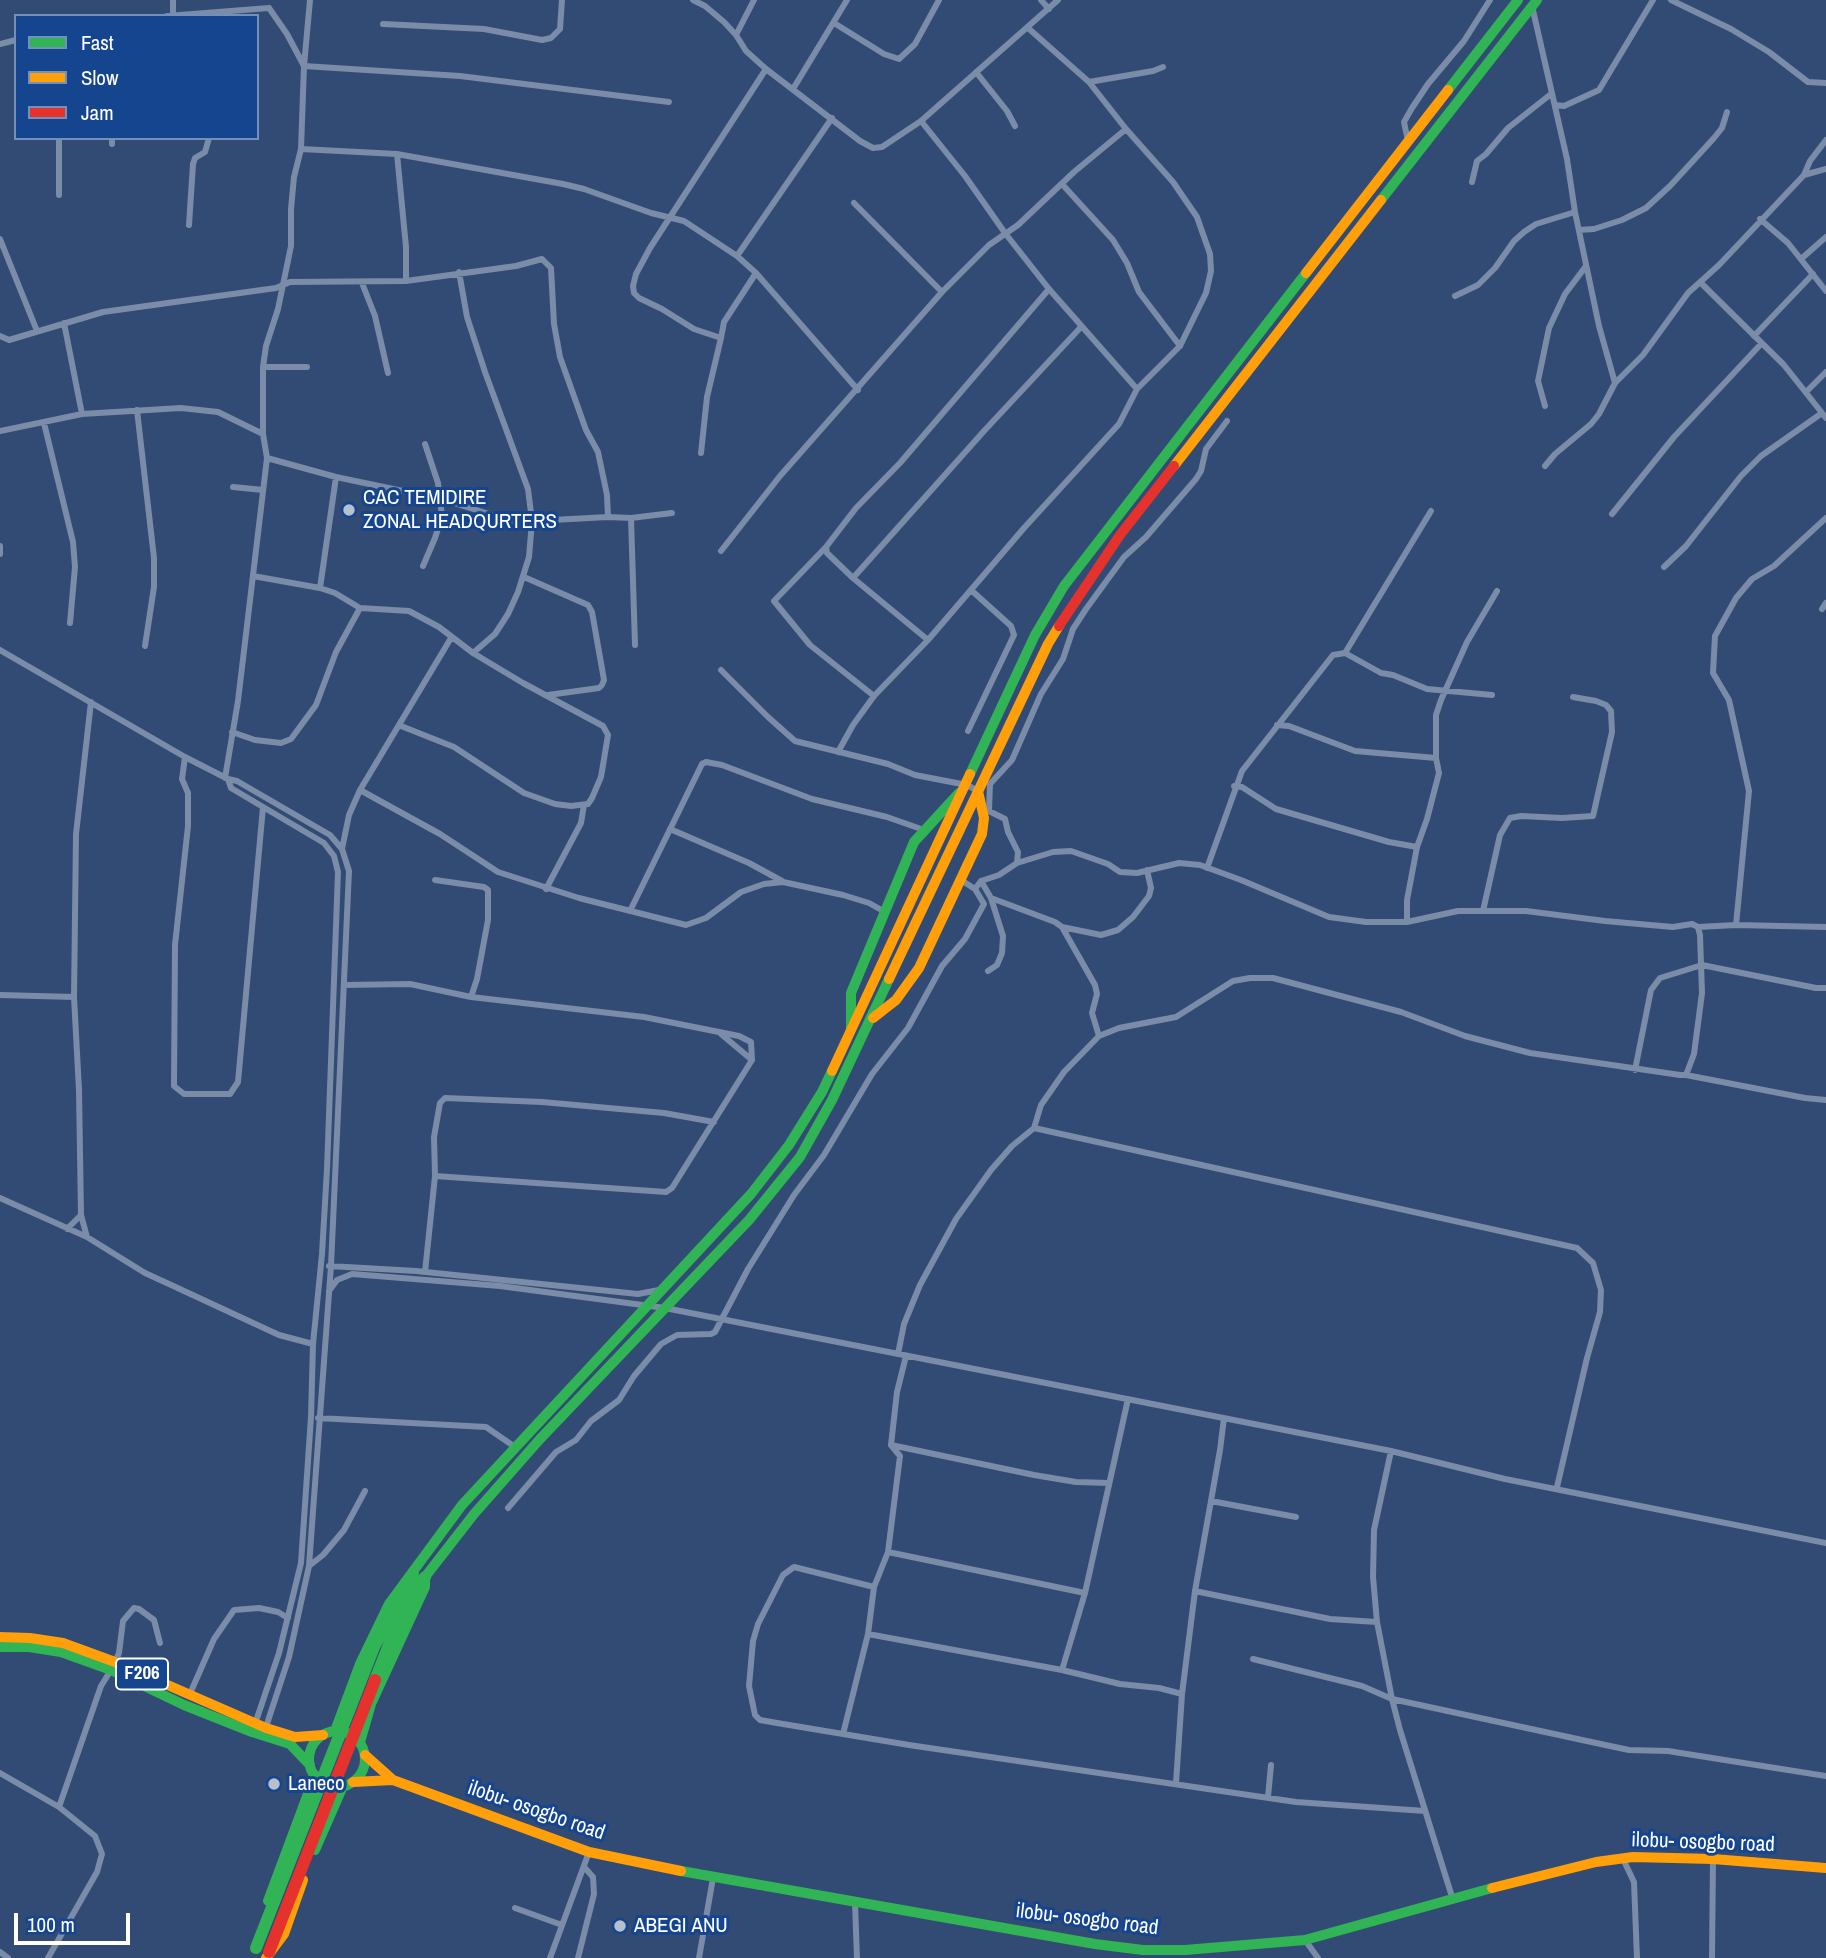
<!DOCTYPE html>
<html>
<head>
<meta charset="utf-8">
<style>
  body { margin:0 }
  #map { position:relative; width:1826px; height:1958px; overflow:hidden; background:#324b74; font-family:"Archivo Narrow",sans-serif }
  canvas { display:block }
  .legend { position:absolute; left:14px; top:14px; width:245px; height:126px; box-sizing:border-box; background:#164590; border:2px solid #738fbc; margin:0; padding:9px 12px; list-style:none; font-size:21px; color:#fff }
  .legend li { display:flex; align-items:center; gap:14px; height:35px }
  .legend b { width:35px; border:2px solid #738fbc }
  .scale { position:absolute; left:14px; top:1913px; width:116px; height:32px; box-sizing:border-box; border:4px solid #fff; border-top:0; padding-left:9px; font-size:21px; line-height:24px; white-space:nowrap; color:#fff; -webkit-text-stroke:5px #164590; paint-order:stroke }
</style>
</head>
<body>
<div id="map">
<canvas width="1826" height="1958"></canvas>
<ul class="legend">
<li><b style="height:9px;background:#30b455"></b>Fast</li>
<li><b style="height:9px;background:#ff9f0a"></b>Slow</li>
<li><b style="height:9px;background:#e5322d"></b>Jam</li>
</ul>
<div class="scale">100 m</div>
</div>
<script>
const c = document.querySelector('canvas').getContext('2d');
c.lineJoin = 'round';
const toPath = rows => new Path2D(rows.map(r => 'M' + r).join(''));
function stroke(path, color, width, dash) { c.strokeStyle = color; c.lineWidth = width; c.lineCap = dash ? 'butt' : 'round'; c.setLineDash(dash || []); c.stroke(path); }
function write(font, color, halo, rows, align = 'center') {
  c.font = font + ' "Archivo Narrow",sans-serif'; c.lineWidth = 6; c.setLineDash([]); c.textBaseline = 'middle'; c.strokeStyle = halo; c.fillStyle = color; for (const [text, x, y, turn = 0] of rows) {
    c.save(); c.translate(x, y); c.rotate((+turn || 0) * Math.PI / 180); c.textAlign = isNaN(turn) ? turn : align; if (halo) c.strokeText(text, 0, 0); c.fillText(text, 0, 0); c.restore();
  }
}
stroke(toPath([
  [173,0,173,15],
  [693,0,705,6,724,22,736,35,746,51,766,69,860,141,873,148,882,147,921,121,1058,0],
  [1041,0,1049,9],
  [1671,0,1731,29,1769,52,1808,82,1826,83],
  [1532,6,1567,159,1575,212,1599,326,1615,383],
  [269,8,287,34,304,66,460,76,669,102],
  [167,16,269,8],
  [834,23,884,54,899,59,915,44,939,0],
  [383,24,484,29,542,40,551,38,560,29,562,0],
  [736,35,754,0],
  [0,44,16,40],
  [976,72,1007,111,1015,126],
  [1089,82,1153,71,1163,67],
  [793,89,847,0],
  [1555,105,1564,106,1599,90,1653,0],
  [921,121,965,176,1005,233,1049,289,1137,389],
  [1408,141,1404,122,1412,108,1428,84,1464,41,1490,0],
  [112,144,112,138],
  [301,149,397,154,563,184,584,189,651,213,684,221,737,256,756,273,858,390],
  [397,154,406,247,406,281],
  [1804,175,1826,169],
  [1472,182,1477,161,1486,154,1508,128,1551,94],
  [1062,184,1113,240,1127,263,1139,292,1180,346],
  [59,195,59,138],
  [854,203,942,292],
  [1760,219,1788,243,1826,291],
  [189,225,193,164,195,158,205,152,209,138],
  [1579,230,1594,229,1622,220,1646,208,1670,186,1714,138,1722,128,1727,112],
  [0,239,37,331],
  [737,256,832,118],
  [1801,259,1826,237],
  [459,272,467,317,485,372,528,489,532,521,529,557,518,592,508,614,495,634,473,653],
  [756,273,724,322,721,338,694,329,662,309,639,298,634,293,633,286,636,274,650,248,766,69],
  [1700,282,1784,365,1826,418],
  [362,283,375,316,388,373],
  [1455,296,1478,285,1495,268,1514,241,1524,232,1536,224,1575,212],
  [64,323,82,414],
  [0,336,9,340,103,312,276,288,290,282,406,281,516,266,542,259,551,268,554,324,560,357,586,430,598,452,607,495,608,517],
  [1754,336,1813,274],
  [263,367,307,367],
  [1806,392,1826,372],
  [1545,406,1538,381,1549,328,1565,294,1586,266],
  [137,410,154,558,154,587,145,646],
  [44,423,73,542,75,567,70,623],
  [0,431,82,414,181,408,218,412,263,434],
  [701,453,707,397,721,338],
  [267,458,336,477,441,499,515,522,608,517,631,518,672,513],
  [1545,466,1555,454,1591,424,1599,414,1615,383,1643,355,1688,293,1719,265,1804,175,1810,161,1826,140],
  [233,487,263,490],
  [1612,514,1674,437,1761,344],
  [631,518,635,645],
  [0,546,0,554],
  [826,547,827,553,853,578,928,640],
  [721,551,780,476,942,292,989,245,1018,225,1074,172,1126,129],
  [423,566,435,538,442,516,438,483,425,444],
  [1664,567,1686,546,1741,476,1761,456,1822,413],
  [253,576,320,588,335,593,360,608,409,611,439,627,473,653,523,683,603,726,608,735,601,777,592,798,588,804,571,806,555,804,524,793,454,747,401,726],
  [524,577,588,605,592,612,604,680,602,685,599,688,548,695],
  [853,578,984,431,1081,327],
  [320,588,336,477],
  [1822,609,1826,603],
  [0,650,185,757,228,779,237,781,330,835,342,849,349,871,331,1266,309,1566,289,1657,265,1730],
  [1345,653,1431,511],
  [721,670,768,717,795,741,888,764,915,775,967,785,978,791],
  [874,696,810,645,774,601,826,547,856,508,900,463,1049,289],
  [1277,725,1289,726,1355,751,1436,758],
  [968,731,1014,635,1011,626,971,590],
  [232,732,255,740,281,743,291,739,316,705,336,652,360,608],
  [838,752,853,725,874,696,928,640,1024,528,1119,424,1137,389,1180,346,1206,293,1211,271,1210,254,1197,217,1173,182,1126,129,1089,82,1028,28],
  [185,757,182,779,188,793,188,826,175,945,174,1086,184,1094,230,1094,238,1082,263,807],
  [225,778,238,701,267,458,263,434,263,367,266,346,278,309,291,246,291,209,294,177,301,149,304,66,310,0],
  [228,779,231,788,324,843,334,856,338,872,327,1169,322,1254,313,1344,311,1417,301,1563,279,1653,255,1724],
  [1234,786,1242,787,1276,809,1389,842,1417,847],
  [360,790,440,834,498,872,579,898,686,925,706,918,741,892,764,884,783,882,843,895,869,903,885,912],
  [670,829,749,863,782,881],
  [342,849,349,815,360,790,451,638],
  [1017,863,1018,852,1008,832,1005,819,989,811,990,784,1012,760,1041,694,1063,659,1073,629,1086,609,1124,557,1146,537,1196,479,1201,471,1206,449,1227,421],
  [1207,868,1242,771,1333,655,1345,653,1381,673,1393,675,1427,689,1492,695],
  [435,880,484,887,488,890,488,920,477,979,471,997],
  [981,881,991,898,1003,936,1002,953,997,965,988,971],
  [546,889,581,823,584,805],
  [991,898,1055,922,1062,927,1095,985,1097,994,1092,1013,1099,1036],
  [630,911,702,764,706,762,722,765,812,799,887,817,924,830],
  [1483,911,1500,835,1510,818,1521,816,1562,818,1593,816,1612,732,1611,711,1606,705,1596,701,1573,697],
  [1407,922,1407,900,1417,847,1427,819,1439,773,1436,758,1436,715,1441,700,1467,642,1497,591],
  [1736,925,1749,791,1729,700,1713,673,1715,636,1736,598,1752,579,1774,566,1826,518],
  [1062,927,1101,935,1118,930,1133,917,1149,896,1151,888,1147,870],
  [1698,927,1736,925,1826,927],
  [344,985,410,984,471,997,644,1017,739,1036,751,1042,752,1060,672,1188,666,1192,435,1176],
  [0,995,74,997],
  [721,1034,752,1060],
  [1635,1070,1651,990,1660,978,1702,965,1816,988,1826,988],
  [1686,1075,1805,1098,1826,1100],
  [1034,1128,1577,1248,1593,1263,1601,1290,1600,1312,1587,1358,1557,1487],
  [0,1198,87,1237,145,1273,169,1284,279,1335,313,1344],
  [67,1229,81,1215],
  [87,1237,81,1215,79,1090,74,997,76,834,91,702],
  [329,1266,416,1271,638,1294,659,1290],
  [425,1272,435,1176,434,1137,440,1103,445,1098,542,1102,664,1113,714,1122],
  [329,1291,337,1280,352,1274,500,1286,665,1308,1391,1451,1505,1479,1826,1543],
  [898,1354,904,1324,920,1285,956,1219,991,1170,1012,1146,1034,1128,1041,1105,1064,1072,1099,1036,1119,1028,1176,1017,1233,981,1250,978,1273,978,1401,1012,1465,1036,1530,1053,1680,1075,1686,1075,1694,1054,1702,993,1700,935,1698,927,1692,924,1673,927,1605,921,1526,911,1458,911,1407,922,1366,922,1329,917,1241,880,1200,865,1179,863,1137,873,1120,872,1108,864,1071,851,1053,852,1017,863,999,875,981,881,975,889,961,880],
  [1128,1399,1085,1593,1062,1670,1120,1684,1159,1688,1182,1694],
  [318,1418,486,1427,515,1447],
  [891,1445,897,1392,906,1356],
  [1391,1451,1374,1530,1373,1577,1377,1622,1392,1699,1400,1730,1453,1900],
  [1211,1501,1296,1517],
  [508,1508,556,1452,576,1440,591,1421,619,1400,634,1376,661,1344,677,1335,711,1334,715,1332,748,1269,794,1195,824,1155,872,1074,908,1028,942,966,965,939,984,904,975,889],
  [888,1552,1085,1593],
  [309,1566,323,1555,344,1530,365,1491],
  [874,1587,794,1567,783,1575,758,1624,753,1641,749,1686,755,1715,760,1720,783,1724,909,1745,1296,1802,1425,1811],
  [1195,1591,1330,1619,1377,1622],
  [868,1634,874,1587,888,1552,900,1456,891,1445,1034,1475,1076,1482,1109,1483],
  [1253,1659,1362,1686,1392,1699,1610,1746,1629,1750,1668,1751,1826,1776],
  [115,1662,119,1653,123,1621,134,1608,139,1609,154,1620,160,1643],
  [189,1696,214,1639,234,1610,259,1608,278,1612,288,1618],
  [843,1734,868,1634,1062,1670],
  [0,1773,59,1807,95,1836,102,1854,97,1872,48,1958],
  [1176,1783,1182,1694,1195,1591,1220,1450,1224,1418],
  [1268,1797,1271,1765],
  [59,1807,101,1686,111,1670],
  [1623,1859,1634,1882,1637,1958],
  [855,1903,857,1958],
  [515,1908,562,1925],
  [1305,1940,1318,1958],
  [0,1952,8,1958],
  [550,1958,589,1852],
  [578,1958,594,1894,593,1877,585,1868],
  [699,1958,713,1878],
  [1712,1958,1713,1859]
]), '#7a8ca7', 6);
stroke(toPath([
  [1448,90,1518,0],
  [1381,200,1537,0],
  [970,774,1035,635,1064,586,1306,273],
  [851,1028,851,993,914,842,959,793],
  [0,1647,29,1647,61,1652,111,1670,184,1705,252,1732,290,1744,310,1765],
  [335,1731,360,1664,389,1604,462,1505,751,1194,789,1145,822,1092,832,1071],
  '309 1759a28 28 0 1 1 56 0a28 28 0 1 1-56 0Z',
  [360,1742,371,1704,425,1587,425,1577,474,1514,540,1439,749,1220,800,1157,832,1100,889,979],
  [315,1850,343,1786],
  [681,1871,1095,1944,1143,1950,1185,1950,1305,1940,1492,1888],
  [268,1901,315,1775]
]), '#30b455', 10);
stroke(toPath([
  [1306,273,1448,90],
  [1174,466,1381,200],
  [889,979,1048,644,1059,626],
  [873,1018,896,1000,919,968,982,834,984,818,978,791],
  [832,1071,970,774],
  [0,1637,30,1638,63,1643,115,1662,266,1728,295,1737,323,1735],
  [365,1755,393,1780],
  [353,1782,393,1780,589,1852,681,1871],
  [1492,1888,1596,1862,1633,1857,1713,1859,1826,1868],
  [266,1958,284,1934,303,1880]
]), '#ff9f0a', 10);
stroke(toPath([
  [1059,626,1120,535,1174,466]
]), '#e5322d', 10);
stroke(toPath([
  [375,1680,392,1637,425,1577],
  [256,1948,374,1647,413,1574]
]), '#30b455', 12);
stroke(toPath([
  [269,1952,375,1680]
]), '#e5322d', 12);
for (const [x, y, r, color] of [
  [349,510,7,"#b7c0ce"],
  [274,1784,7,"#b7c0ce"],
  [620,1926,7,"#b7c0ce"]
]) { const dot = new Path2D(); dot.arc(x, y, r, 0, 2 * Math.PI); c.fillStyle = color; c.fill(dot); stroke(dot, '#164590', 2.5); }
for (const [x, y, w] of [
  [142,1674,52]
]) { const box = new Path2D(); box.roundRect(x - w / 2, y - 15.5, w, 31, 5); c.fillStyle = '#164590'; c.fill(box); stroke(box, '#fff', 2); }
write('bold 19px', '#fff', null, [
  ["F206",142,1674]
]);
write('21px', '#fff', '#164590', [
  ["CAC TEMIDIRE",363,498],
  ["ZONAL HEADQURTERS",363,522],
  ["Laneco",288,1784],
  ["ABEGI ANU",634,1926]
], 'left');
write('21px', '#fff', '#164590', [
  ["ilobu- osogbo road",536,1811,19],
  ["ilobu- osogbo road",1703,1843,2],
  ["ilobu- osogbo road",1087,1920,7]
]);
</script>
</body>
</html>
